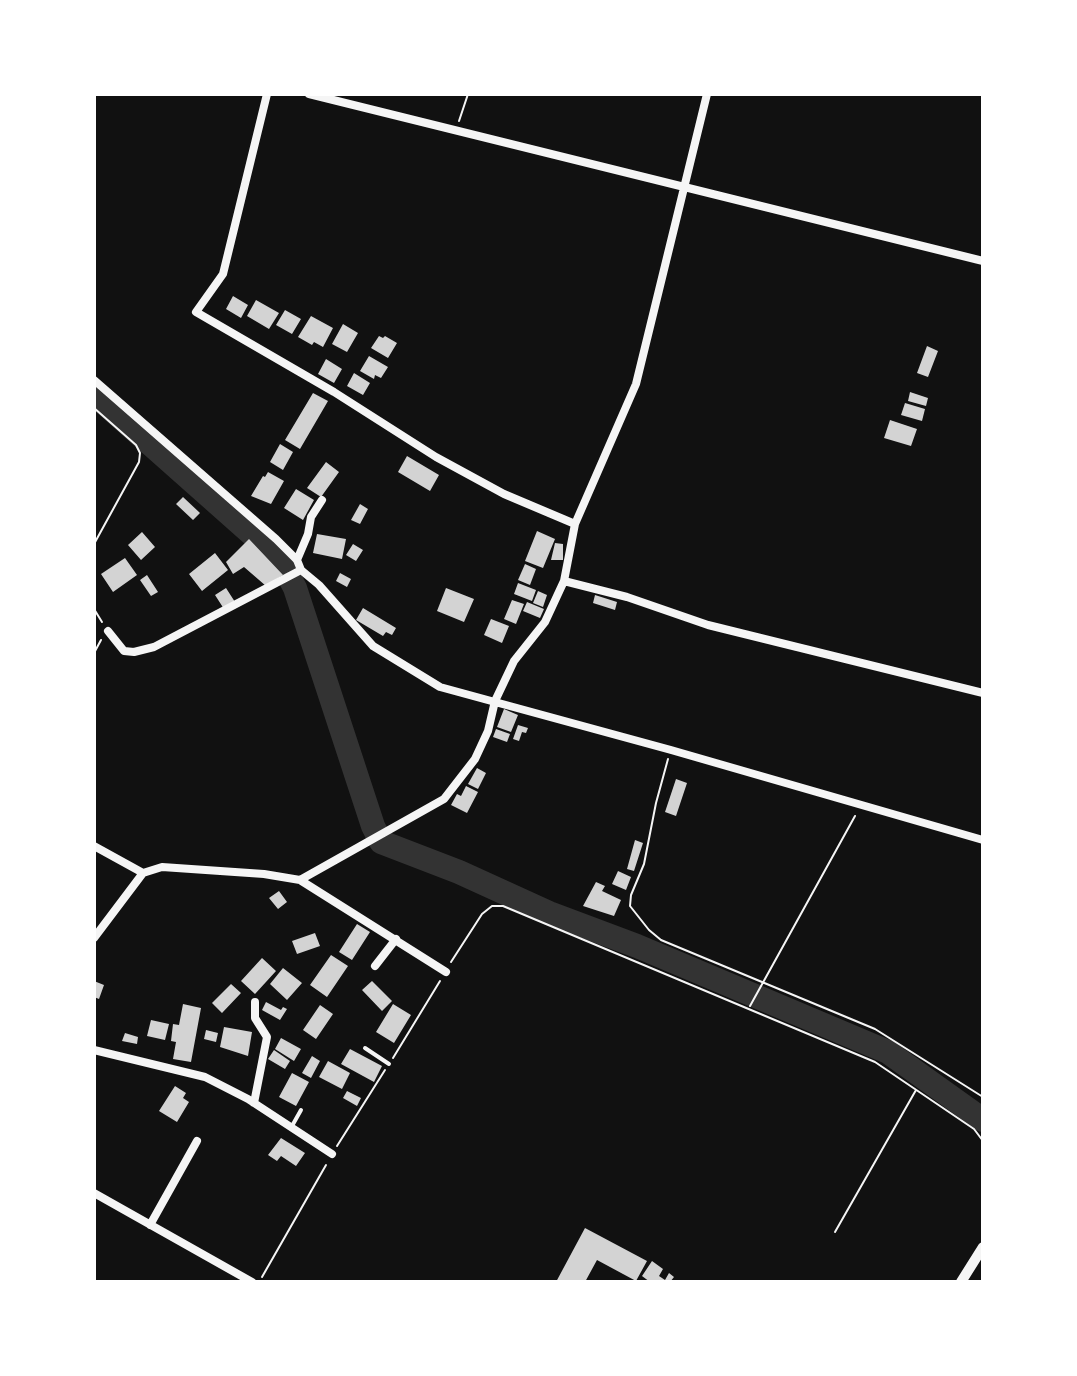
<!DOCTYPE html>
<html>
<head>
<meta charset="utf-8">
<style>
  body { margin:0 }
  #map { position:relative; width:1077px; height:1376px; overflow:hidden; background:#111; font-family:Literata,serif }
  canvas { display:block }
  .frame { position:absolute; inset:0; border:96px solid #fff; pointer-events:none }
</style>
</head>
<body>
<div id="map">
<canvas width="1077" height="1376"></canvas>
<div class="frame"></div>
</div>
<script>
const c = document.querySelector('canvas').getContext('2d');
c.lineJoin = 'round';
const toPath = rows => new Path2D(rows.map(r => 'M' + r).join(''));
function stroke(path, color, width, dash) { c.strokeStyle = color; c.lineWidth = width; c.lineCap = dash ? 'butt' : 'round'; c.setLineDash(dash || []); c.stroke(path); }
function fill(path, color) { c.fillStyle = color; c.fill(path, 'evenodd'); }
stroke(toPath([
  [94,394,271,551,285,569,295,588,373,826,381,842,459,872,549,913,637,946,888,1052,983,1120]
]), '#333', 24);
fill(toPath([
  [233,296,248,305,241,318,226,309],
  [256,300,279,313,269,329,247,316],
  [285,310,301,319,292,334,276,325],
  [311,316,333,328,323,347,314,342,312,345,298,337],
  [343,324,358,333,347,352,332,344],
  [379,336,383,338,385,336,397,343,388,358,371,348],
  [927,346,938,351,928,377,917,373],
  [369,356,388,367,381,378,375,375,374,379,360,371],
  [326,359,342,369,334,383,318,374],
  [354,373,370,383,363,395,347,386],
  [910,392,928,398,926,406,908,401],
  [313,393,328,401,300,449,285,440],
  [905,403,925,409,922,421,901,415],
  [890,420,917,429,911,446,884,438],
  [280,444,293,452,283,470,270,462],
  [407,456,439,475,430,491,398,472],
  [326,462,339,472,321,497,307,488],
  [268,472,284,481,271,504,251,496,263,476,265,477],
  [296,489,314,500,303,520,284,508],
  [183,497,200,513,193,520,176,504],
  [360,504,368,509,360,524,351,520],
  [537,531,555,539,543,568,525,561],
  [142,532,155,547,141,560,128,545],
  [317,534,346,539,342,559,313,553],
  [249,539,283,575,266,586,244,567,233,574,226,562],
  [555,543,563,544,563,560,551,560],
  [353,544,363,550,356,561,346,555],
  [215,553,228,570,202,591,189,574],
  [125,558,137,575,113,592,101,574],
  [525,564,536,569,530,585,518,580],
  [340,573,351,579,347,587,336,581],
  [147,575,158,592,151,596,140,580],
  [518,583,536,590,532,601,514,594],
  [226,588,235,602,224,609,215,595],
  [446,588,474,599,464,622,437,611],
  [538,591,547,595,543,607,533,603],
  [595,595,617,602,615,610,593,603],
  [512,600,524,604,516,624,504,619],
  [527,602,544,609,540,618,523,611],
  [363,608,396,628,392,635,386,632,383,636,356,620],
  [491,619,509,626,502,643,484,635],
  [504,709,518,715,511,732,497,727],
  [518,725,528,728,526,733,522,732,519,741,513,739],
  [496,729,510,734,507,742,493,737],
  [477,768,486,773,478,789,468,784],
  [676,779,687,783,676,816,665,812],
  [466,786,478,792,467,813,451,805,457,794,461,796],
  [635,840,643,843,634,871,627,869],
  [618,871,631,877,626,890,612,884],
  [596,882,605,886,602,891,621,900,614,916,583,906],
  [279,891,287,902,278,909,269,898],
  [357,924,370,932,352,960,339,952],
  [315,933,320,946,297,954,292,941],
  [331,955,348,966,327,997,310,985],
  [262,958,276,971,255,994,241,981],
  [283,968,302,983,287,1000,270,984],
  [94,981,104,985,99,999,94,997],
  [372,981,392,1001,382,1011,362,990],
  [231,984,241,993,222,1013,212,1003],
  [266,1002,281,1010,283,1007,287,1009,280,1020,262,1010],
  [183,1004,201,1008,191,1062,173,1059,176,1042,171,1041,173,1024,179,1025],
  [393,1004,411,1015,394,1043,376,1032],
  [320,1005,333,1014,316,1039,303,1030],
  [151,1020,169,1024,165,1040,147,1036],
  [224,1027,252,1032,248,1056,220,1047],
  [206,1030,218,1033,216,1042,204,1039],
  [125,1033,138,1037,137,1044,122,1041],
  [281,1038,301,1049,294,1061,275,1049],
  [350,1049,382,1066,374,1082,341,1064],
  [274,1050,290,1061,285,1069,268,1059],
  [312,1056,320,1061,311,1078,302,1073],
  [328,1061,350,1073,342,1089,319,1077],
  [292,1073,309,1082,296,1106,279,1097],
  [175,1086,186,1093,183,1098,189,1102,177,1122,159,1111],
  [347,1091,361,1098,357,1106,343,1098],
  [281,1138,305,1153,296,1166,281,1156,277,1161,268,1155],
  [585,1228,647,1261,636,1281,597,1260,585,1282,556,1282],
  [652,1261,663,1269,659,1276,665,1280,669,1273,674,1277,670,1282,650,1282,642,1276]
]), '#d3d3d3');
stroke(toPath([
  [459,121,468,94],
  [94,408,136,445,140,453,139,462,94,544],
  [94,609,102,622],
  [94,653,101,640],
  [668,759,656,803,644,864,631,895,630,906,649,930,661,940,875,1029,983,1097],
  [451,962,482,914,492,906,503,906,875,1062,974,1129,983,1141],
  [750,1006,855,816],
  [393,1058,440,981],
  [337,1146,385,1070],
  [835,1232,916,1090],
  [262,1277,326,1165]
]), '#f5f5f5', 2);
stroke(toPath([
  [365,1048,389,1064],
  [292,1126,301,1110]
]), '#f5f5f5', 4);
stroke(toPath([
  [267,94,223,274,196,312,334,392,436,457,504,494,575,524],
  [309,94,983,261],
  [94,380,276,539,297,560,301,570,319,585,373,646,440,687,671,750,983,840],
  [297,560,308,534,311,517,322,500],
  [564,581,627,597,708,625,983,693],
  [108,631,124,651,134,652,154,647,301,570],
  [94,846,143,873],
  [300,880,444,799,475,759,488,731,495,701,514,661,545,622,564,581,575,524,636,384,707,94],
  [94,938,143,873,162,867,264,874,300,880,446,972],
  [375,966,396,939],
  [94,1050,205,1077,248,1099,332,1154],
  [254,1103,267,1037,255,1018,255,1002],
  [94,1193,252,1282],
  [150,1225,197,1141]
]), '#f5f5f5', 8);
stroke(toPath([
  [961,1282,983,1247]
]), '#f5f5f5', 10);
</script>
</body>
</html>
